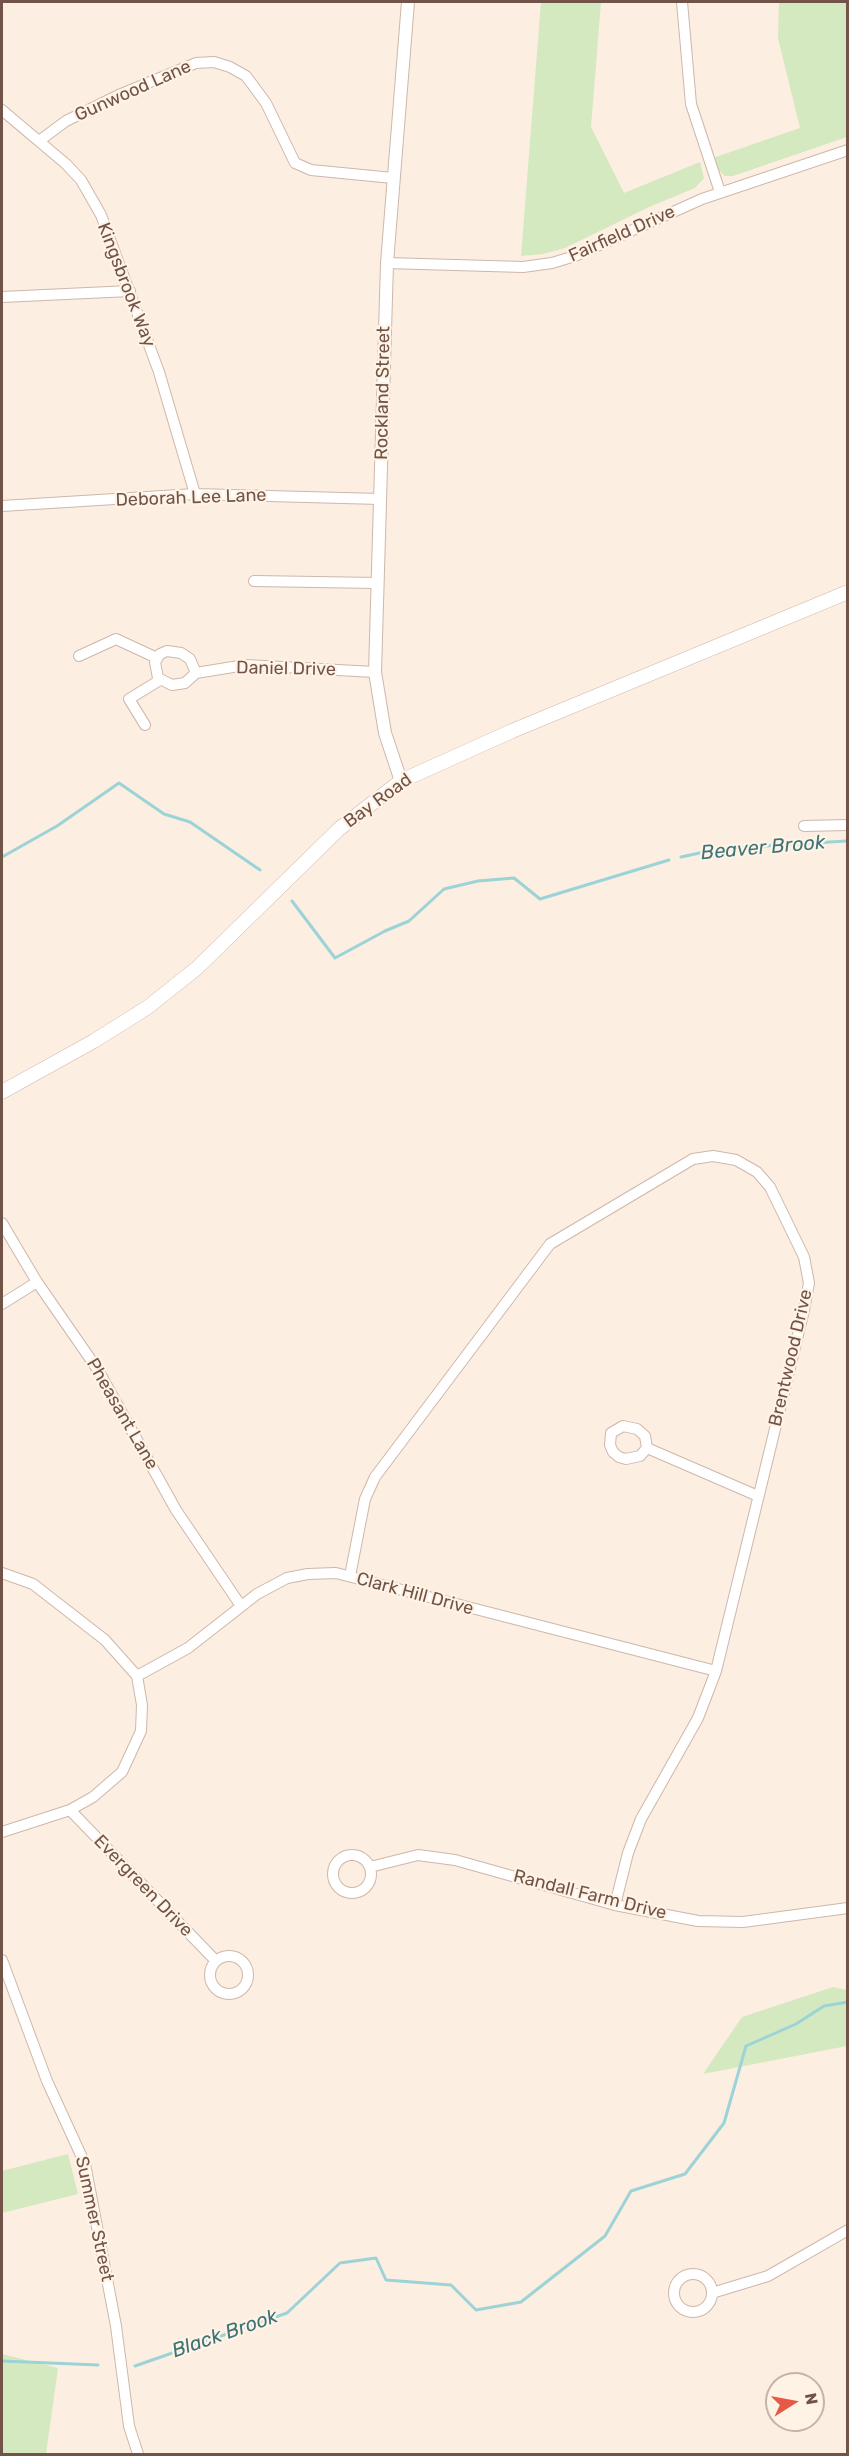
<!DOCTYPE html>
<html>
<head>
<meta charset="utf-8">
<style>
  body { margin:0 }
  #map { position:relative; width:849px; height:2456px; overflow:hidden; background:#fceee1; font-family:Rubik,sans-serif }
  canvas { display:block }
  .frame { position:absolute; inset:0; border:3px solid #725348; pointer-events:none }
  .north { position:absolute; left:765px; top:2372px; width:60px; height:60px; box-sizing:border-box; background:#fff3e6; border:2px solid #c7b3a7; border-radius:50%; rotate:79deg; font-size:16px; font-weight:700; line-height:24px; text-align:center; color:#725348 }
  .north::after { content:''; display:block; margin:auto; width:21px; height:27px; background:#e55a47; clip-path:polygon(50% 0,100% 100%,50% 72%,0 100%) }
</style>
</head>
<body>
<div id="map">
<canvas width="849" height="2456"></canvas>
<div class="frame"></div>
<div class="north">N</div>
</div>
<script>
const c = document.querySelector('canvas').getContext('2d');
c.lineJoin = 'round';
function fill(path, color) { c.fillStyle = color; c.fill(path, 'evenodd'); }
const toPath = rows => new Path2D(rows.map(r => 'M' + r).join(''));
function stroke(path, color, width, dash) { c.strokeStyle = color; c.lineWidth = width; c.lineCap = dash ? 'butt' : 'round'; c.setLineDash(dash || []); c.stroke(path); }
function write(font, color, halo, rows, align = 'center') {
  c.font = font + ' Rubik,sans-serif'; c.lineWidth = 4.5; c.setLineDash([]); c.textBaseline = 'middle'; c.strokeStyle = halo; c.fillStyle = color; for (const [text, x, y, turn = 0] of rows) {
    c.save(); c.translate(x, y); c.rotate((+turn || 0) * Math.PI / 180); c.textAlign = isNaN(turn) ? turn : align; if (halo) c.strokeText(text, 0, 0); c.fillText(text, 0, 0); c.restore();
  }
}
fill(toPath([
  [541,2,601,2,591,127,624,193,700,162,704,178,695,188,649,207,565,248,543,254,521,256],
  [779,2,847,2,847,137,733,176,725,176,716,168,713,158,800,128,778,38],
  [833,1987,847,1990,847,2046,703,2074,742,2017],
  [68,2154,78,2194,2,2213,2,2171],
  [2,2354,58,2368,46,2454,2,2454]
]), '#d4e9c0');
stroke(toPath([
  [2,857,57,826,119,783,164,814,190,822,260,870],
  [681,857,718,849,846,841],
  [292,901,335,958,385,931,409,921,444,889,478,881,514,878,540,899,669,860],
  [2,2361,98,2365],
  [135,2366,287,2313,340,2263,376,2258,386,2280,451,2285,476,2310,521,2302,605,2236,631,2191,685,2174,724,2123,746,2046,796,2024,824,2006,848,2002]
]), '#9cd3d6', 3);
const minor = toPath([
  [682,2,691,104,720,192],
  [2,110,66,164,81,180,101,215,159,372,195,494],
  [39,141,66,121,121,94,196,63,214,62,230,67,246,76,266,103,295,163,311,170,393,178],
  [387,263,523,267,552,263,575,256,702,199,848,150],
  [2,297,130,291],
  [2,506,195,494,380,499],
  [254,581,377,583],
  [167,651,181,653,190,659,196,673,185,683,172,685,158,678,155,662,160,654,167,651],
  [79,656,116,639,157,658],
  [196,673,245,665,375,672],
  [145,725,129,699,160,680],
  [804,826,848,825],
  [2,1223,37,1282,98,1370,176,1510,241,1606],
  [2,1304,37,1282],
  [647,1448,645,1436,637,1429,623,1426,611,1433,610,1445,613,1452,619,1457,626,1459,640,1456,647,1448,758,1496],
  [2,1573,33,1584,105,1640,137,1676,142,1705,141,1731,122,1772,93,1797,70,1810,2,1832],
  [350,1576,365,1499,375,1477,550,1244,693,1159,713,1156,736,1160,757,1172,770,1187,804,1257,809,1283,804,1310,716,1671,698,1718,641,1819,628,1853,615,1905],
  [137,1676,188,1648,257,1594,287,1578,308,1574,336,1573,716,1671],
  [70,1810,216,1961],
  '333 1874a19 19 0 1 1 38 0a19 19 0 1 1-38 0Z',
  [370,1867,418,1855,455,1860,615,1905,698,1921,743,1922,848,1908],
  '210 1975a19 19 0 1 1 38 0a19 19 0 1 1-38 0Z',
  [2,1960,47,2081,85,2164,116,2326,129,2426,138,2454],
  '674 2293a19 19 0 1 1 38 0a19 19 0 1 1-38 0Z',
  [712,2293,768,2276,848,2230]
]);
const tertiary = toPath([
  [401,781,385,733,375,672,387,263,408,2]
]);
const secondary = toPath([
  [2,1092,94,1041,148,1007,197,968,339,829,401,781,512,731,848,592]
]);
stroke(minor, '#ceb7ab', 12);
stroke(tertiary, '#ceb7ab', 14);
stroke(secondary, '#d1b6a8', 15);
stroke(minor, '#fff', 10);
stroke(tertiary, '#fff', 12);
stroke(secondary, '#fff', 14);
write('18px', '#725348', '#fff3e6', [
  ["Gunwood Lane",133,91,-24],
  ["Fairfield Drive",622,234,-24],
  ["Kingsbrook Way",126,285,69],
  ["Rockland Street",383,393,-89],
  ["Deborah Lee Lane",191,498,-2],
  ["Daniel Drive",286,669,1],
  ["Bay Road",378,801,-36],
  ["Brentwood Drive",791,1358,-77],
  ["Pheasant Lane",122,1414,60],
  ["Clark Hill Drive",415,1594,15],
  ["Evergreen Drive",143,1886,46],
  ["Randall Farm Drive",590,1895,14],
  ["Summer Street",94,2219,78]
]);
write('italic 20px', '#3c7478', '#fff3e6', [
  ["Beaver Brook",763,848,-5],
  ["Black Brook",225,2334,-19]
]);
</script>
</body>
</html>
